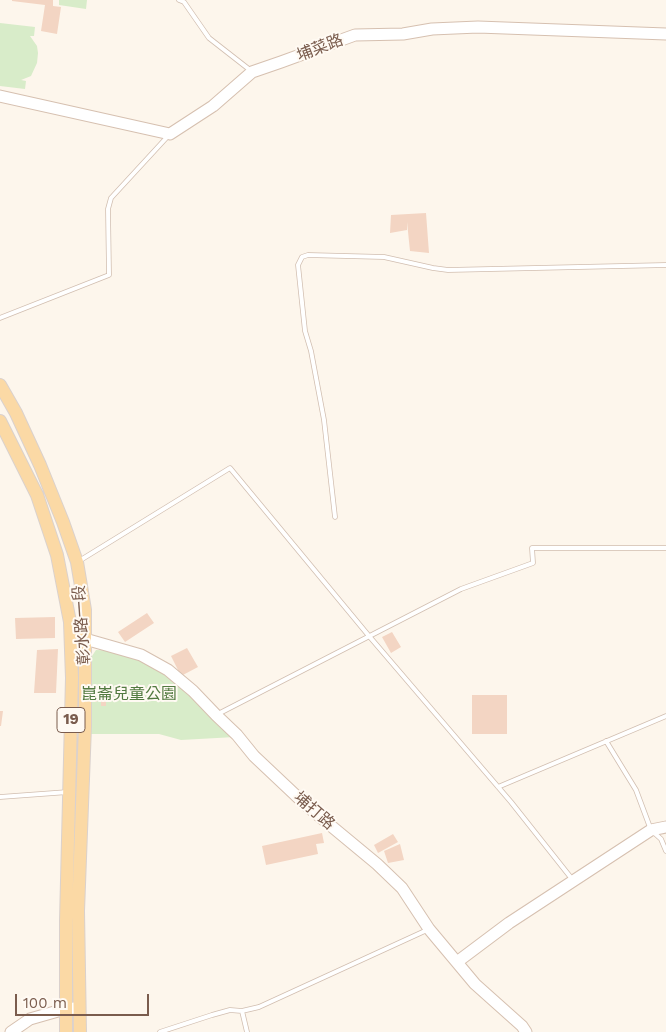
<!DOCTYPE html>
<html>
<head>
<meta charset="utf-8">
<style>
  body { margin:0 }
  #map { position:relative; width:666px; height:1032px; overflow:hidden; background:#fdf6ec; font-family:"Work Sans",sans-serif }
  canvas { display:block }
  .scale { position:absolute; left:15px; top:994px; width:134px; height:22px; box-sizing:border-box; border:2px solid #7a5c4d; border-top:0; padding-left:6px; font-size:15px; line-height:18px; white-space:nowrap; color:#7a5c4d; -webkit-text-stroke:4px #fffaf3; paint-order:stroke }
</style>
</head>
<body>
<div id="map">
<canvas width="666" height="1032"></canvas>
<div class="scale">100 m</div>
</div>
<script>
const c = document.querySelector('canvas').getContext('2d');
c.lineJoin = 'round';
function fill(path, color) { c.fillStyle = color; c.fill(path, 'evenodd'); }
const toPath = rows => new Path2D(rows.map(r => 'M' + r).join(''));
function stroke(path, color, width, dash) { c.strokeStyle = color; c.lineWidth = width; c.lineCap = dash ? 'butt' : 'round'; c.setLineDash(dash || []); c.stroke(path); }
function write(font, color, halo, rows, align = 'center') {
  c.font = font + ' "Work Sans","Noto Sans TC",sans-serif'; c.lineWidth = 4; c.setLineDash([]); c.textBaseline = 'middle'; c.strokeStyle = halo; c.fillStyle = color; for (const [text, x, y, turn = 0] of rows) {
    c.save(); c.translate(x, y); c.rotate((+turn || 0) * Math.PI / 180); c.textAlign = isNaN(turn) ? turn : align; if (halo) c.strokeText(text, 0, 0); c.fillText(text, 0, 0); c.restore();
  }
}
fill(toPath([
  [59,0,87,0,86,9,59,5],
  [0,23,35,27,34,36,30,36,37,46,38,53,37,63,31,76,21,80,26,81,25,89,0,86],
  [96,650,119,651,166,671,235,737,181,740,159,734,91,734,88,662]
]), '#d8ecc9');
fill(toPath([
  [12,0,53,0,53,6,61,7,57,34,41,31,45,5,12,1],
  [426,213,429,253,410,251,407,222,407,230,390,233,391,215],
  [147,613,154,623,125,642,118,632],
  [55,617,55,638,16,639,15,618],
  [392,632,401,647,391,653,382,637],
  [187,648,198,667,181,676,171,656],
  [58,649,56,693,34,693,37,650],
  [101,688,106,688,106,706,101,706],
  [93,693,97,693,97,702,93,701],
  [472,695,507,695,507,734,472,734],
  [0,711,3,711,1,726,0,726],
  [322,833,324,843,316,844,318,854,266,865,262,846],
  [393,834,398,842,378,853,374,845],
  [400,844,404,860,388,863,384,851]
]), '#f3d5c3');
const lane = toPath([
  [179,0,184,2,209,38,250,70],
  [0,318,109,275,108,209,111,198,169,135],
  [335,517,324,420,311,351,305,331,298,265,302,257,308,255,384,257,433,268,448,270,666,265],
  [79,561,230,468,369,636,511,802,572,879],
  [218,714,461,589,533,563,532,548,666,548],
  [606,741,636,790,651,830,661,839,666,851],
  [498,787,666,716],
  [0,797,68,792],
  [242,1011,247,1032],
  [160,1032,212,1015,230,1010,242,1011,259,1007,427,930]
]);
const secondary = toPath([
  [0,96,170,134,213,106,252,72,281,62,355,35,403,34,432,29,478,27,666,34],
  [71,635,141,655,168,670,193,691,216,715,237,735,254,756,307,806,377,864,402,888,429,929,475,984,522,1026,526,1032],
  [457,962,509,923,651,830,666,827],
  [11,1032,30,1019,65,1009,75,1008]
]);
const primary = toPath([
  [0,385,16,413,40,465,63,522,77,562,85,610,85,726,78,911,80,1032],
  [0,421,37,495,57,555,70,622,72,678,66,921,66,1032]
]);
stroke(lane, '#d1beb0', 5.5);
stroke(secondary, '#d6c0b0', 13);
stroke(primary, '#dad1cd', 14);
stroke(lane, '#fff', 4);
stroke(secondary, '#fff', 11);
stroke(primary, '#fbd9a5', 12);
for (const [x, y, w] of [
  [71,720,28]
]) { const box = new Path2D(); box.roundRect(x - w / 2, y - 12.5, w, 25, 4); c.fillStyle = '#fffaf3'; c.fill(box); stroke(box, '#7a5c4d', 1); }
write('bold 15px', '#7a5c4d', null, [
  ["19",71,720]
]);
write('16px', '#7a5c4d', '#fffaf3', [
  ["埔菜路",320,48,-21],
  ["彰水路一段",82,625,-94],
  ["埔打路",314,811,41]
]);
write('16px', '#537a41', '#fffaf3', [
  ["崑崙兒童公園",129,694]
]);
</script>
</body>
</html>
